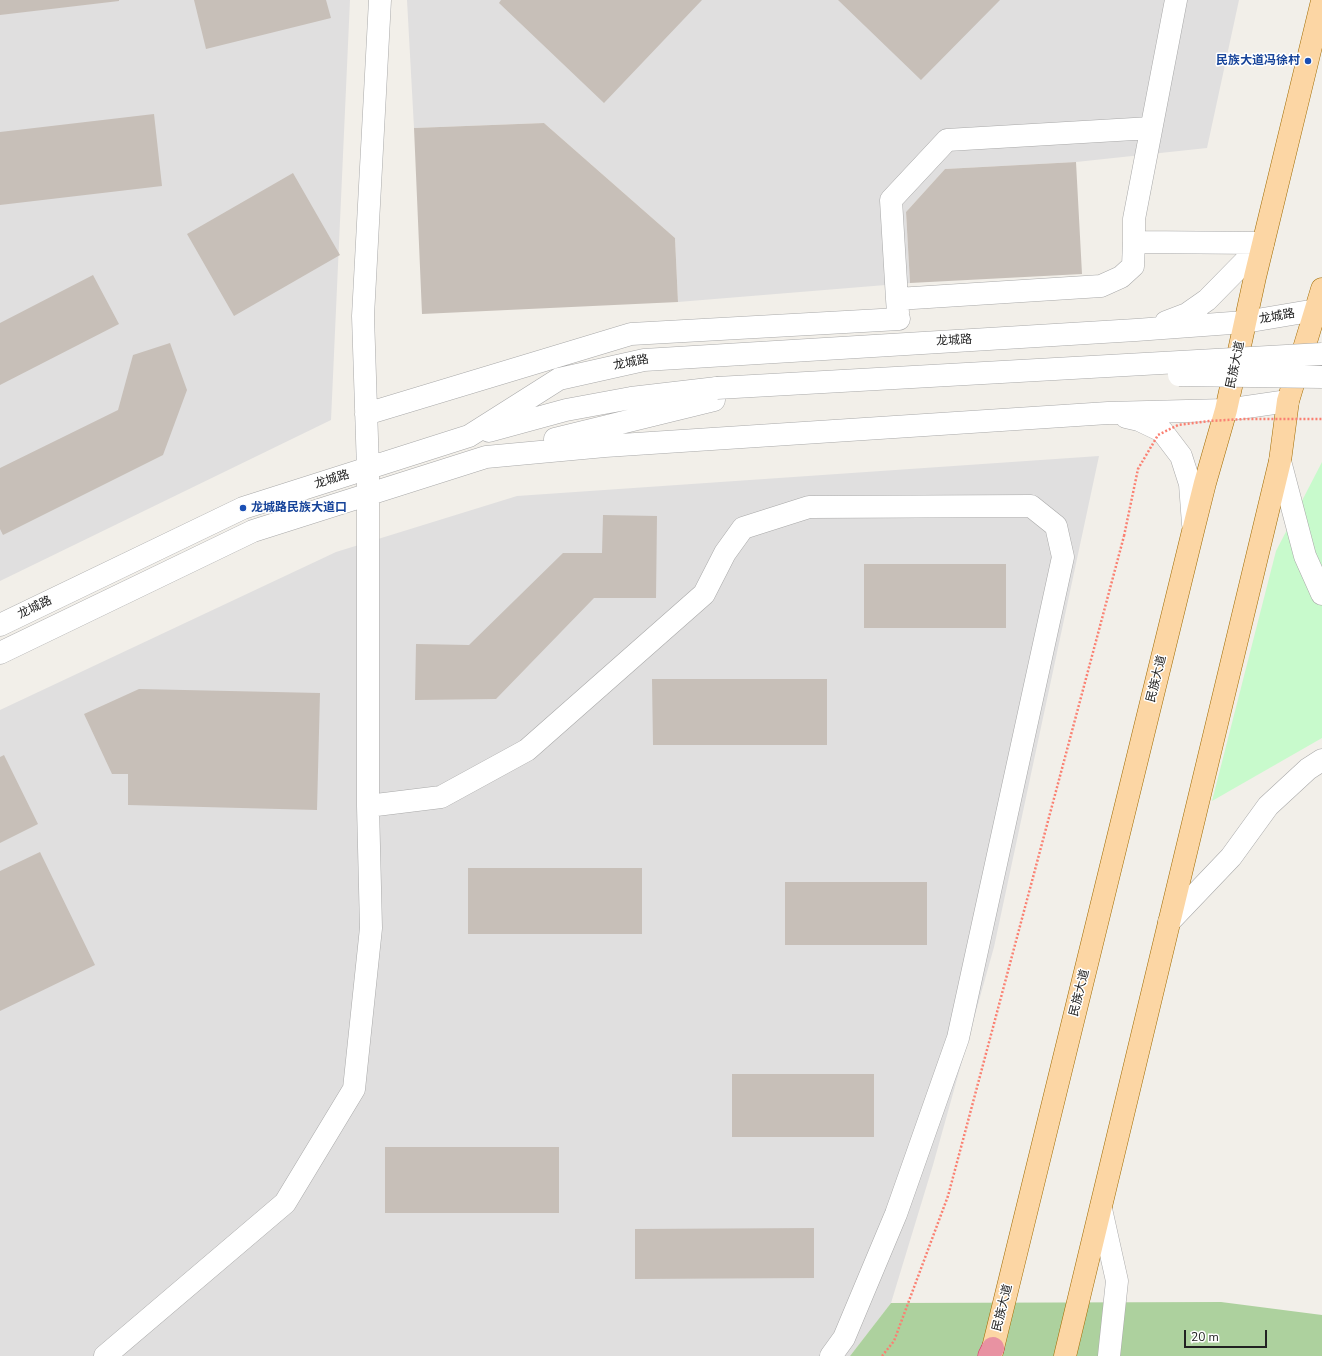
<!DOCTYPE html>
<html>
<head>
<meta charset="utf-8">
<style>
  body { margin:0 }
  #map { position:relative; width:1322px; height:1356px; overflow:hidden; background:#f2efe9; font-family:"Nunito Sans",sans-serif }
  canvas { display:block }
  .scale { position:absolute; left:1184px; top:1330px; width:83px; height:18px; box-sizing:border-box; border:2px solid #222; border-top:0; padding-left:5px; font-size:12px; line-height:14px; white-space:nowrap; color:#222; -webkit-text-stroke:3px #fff; paint-order:stroke }
</style>
</head>
<body>
<div id="map">
<canvas width="1322" height="1356"></canvas>
<div class="scale">20 m</div>
</div>
<script>
const c = document.querySelector('canvas').getContext('2d');
c.lineJoin = 'round';
function fill(path, color) { c.fillStyle = color; c.fill(path, 'evenodd'); }
const toPath = rows => new Path2D(rows.map(r => 'M' + r).join(''));
function stroke(path, color, width, dash) { c.strokeStyle = color; c.lineWidth = width; c.lineCap = dash ? 'butt' : 'round'; c.setLineDash(dash || []); c.stroke(path); }
function write(font, color, halo, rows, align = 'center') {
  c.font = font + ' "Nunito Sans","Noto Sans SC",sans-serif'; c.lineWidth = 3; c.setLineDash([]); c.textBaseline = 'middle'; c.strokeStyle = halo; c.fillStyle = color; for (const [text, x, y, turn = 0] of rows) {
    c.save(); c.translate(x, y); c.rotate((+turn || 0) * Math.PI / 180); c.textAlign = isNaN(turn) ? turn : align; if (halo) c.strokeText(text, 0, 0); c.fillText(text, 0, 0); c.restore();
  }
}
fill(toPath([
  [0,0,350,0,331,420,0,581],
  [407,0,1239,0,1207,148,1076,162,945,169,906,212,910,283,678,302,675,238,544,123,414,128],
  [1099,456,994,947,933,1165,891,1303,850,1356,0,1356,0,710,336,552,517,496]
]), '#e0dfdf');
fill(toPath([
  [1221,1302,1322,1315,1322,1356,850,1356,891,1303]
]), '#add19e');
fill(toPath([
  [1322,462,1322,738,1212,801,1276,551]
]), '#c8facc');
fill(toPath([
  [0,0,119,0,119,1,0,15],
  [194,0,326,0,331,18,206,49],
  [501,0,702,0,604,103,499,3],
  [838,0,1000,0,921,80],
  [154,114,162,186,0,205,0,132],
  [544,123,675,238,678,302,422,314,414,128],
  [1076,162,1082,274,910,283,906,212,945,169],
  [293,173,340,255,234,316,187,234],
  [93,275,119,324,0,385,0,323],
  [170,343,187,390,163,455,3,535,0,529,0,468,118,410,133,355],
  [603,515,657,516,656,598,594,598,496,699,415,700,416,644,469,645,563,553,602,553],
  [864,564,1006,564,1006,628,864,628],
  [652,679,827,679,827,745,653,745],
  [139,689,320,693,317,810,128,805,128,774,112,774,84,714],
  [4,755,38,824,0,843,0,757],
  [40,852,95,965,0,1011,0,871],
  [468,868,642,868,642,934,468,934],
  [785,882,927,882,927,945,785,945],
  [732,1074,874,1074,874,1137,732,1137],
  [385,1147,559,1147,559,1213,385,1213],
  [814,1228,814,1278,635,1279,635,1229]
]), '#c7bfb8');
const minor = toPath([
  [1176,0,1134,219,1134,242,1263,243],
  [897,299,891,200,947,140,1151,128],
  [898,313,897,299,1101,286,1121,277,1133,266,1134,242],
  [1166,322,1187,314,1207,300,1263,243],
  [366,414,631,334,899,319],
  [1126,417,1139,420,1162,431,1181,456,1190,484,1193,524],
  [489,431,566,410,631,398,717,388],
  [555,439,714,400],
  [1280,461,1305,556,1322,594],
  [0,625,243,508,469,436,559,379,644,360,1136,330,1245,322,1316,310],
  [0,653,253,531,486,457,605,446,1108,413,1226,410,1288,401],
  [368,806,441,797,527,750,704,594,725,553,743,528,809,507,1031,506,1056,526,1063,557,958,1038,896,1214,844,1338,831,1356],
  [1169,922,1231,857,1268,806,1308,769,1322,760],
  [1101,1209,1117,1281,1109,1356],
  [105,1356,285,1203,354,1089,371,928,368,806,368,469,363,316,380,0]
]);
const major = toPath([
  [991,1356,1194,527,1205,483,1226,410,1255,277,1322,1],
  [1065,1356,1280,461,1288,401,1322,289]
]);
const highway = toPath([
  [989,1356,993,1348]
]);
stroke(minor, '#a9a9a9', 23);
stroke(major, '#a06b00', 23);
stroke(highway, '#dc2a67', 23);
stroke(toPath([
  [882,1356,894,1341,948,1196,1124,536]
]), '#fa8072', 2.5, [2, 2]);
stroke(minor, '#fff', 22);
stroke(major, '#fcd6a4', 22);
stroke(highway, '#e892a2', 22);
const minorBridge = toPath([
  [1179,375,1322,377],
  [717,388,1322,354]
]);
stroke(minorBridge, '#a9a9a9', 23, []);
stroke(toPath([
  [1124,536,1138,469,1158,435,1178,425,1209,421,1244,419,1322,419]
]), '#fa8072', 2.5, [2, 2]);
stroke(minorBridge, '#fff', 22);
for (const [x, y, r, color] of [
  [1308,61,4,"#1a4fb4"],
  [243,508,4,"#1a4fb4"]
]) { const dot = new Path2D(); dot.arc(x, y, r, 0, 2 * Math.PI); c.fillStyle = color; c.fill(dot); stroke(dot, '#fff', 1.5); }
write('bold 12px', '#164399', '#fff', [
  ["民族大道冯徐村",1300,61],
  ["龙城路民族大道口",251,508,"left"]
], 'right');
write('12px', '#222', '#fff', [
  ["龙城路",1277,317,-10],
  ["龙城路",954,341,-3],
  ["龙城路",631,363,-11],
  ["民族大道",1236,365,-78],
  ["龙城路",332,480,-17],
  ["龙城路",35,608,-26],
  ["民族大道",1157,679,-76],
  ["民族大道",1080,993,-76],
  ["民族大道",1003,1308,-76]
]);
</script>
</body>
</html>
